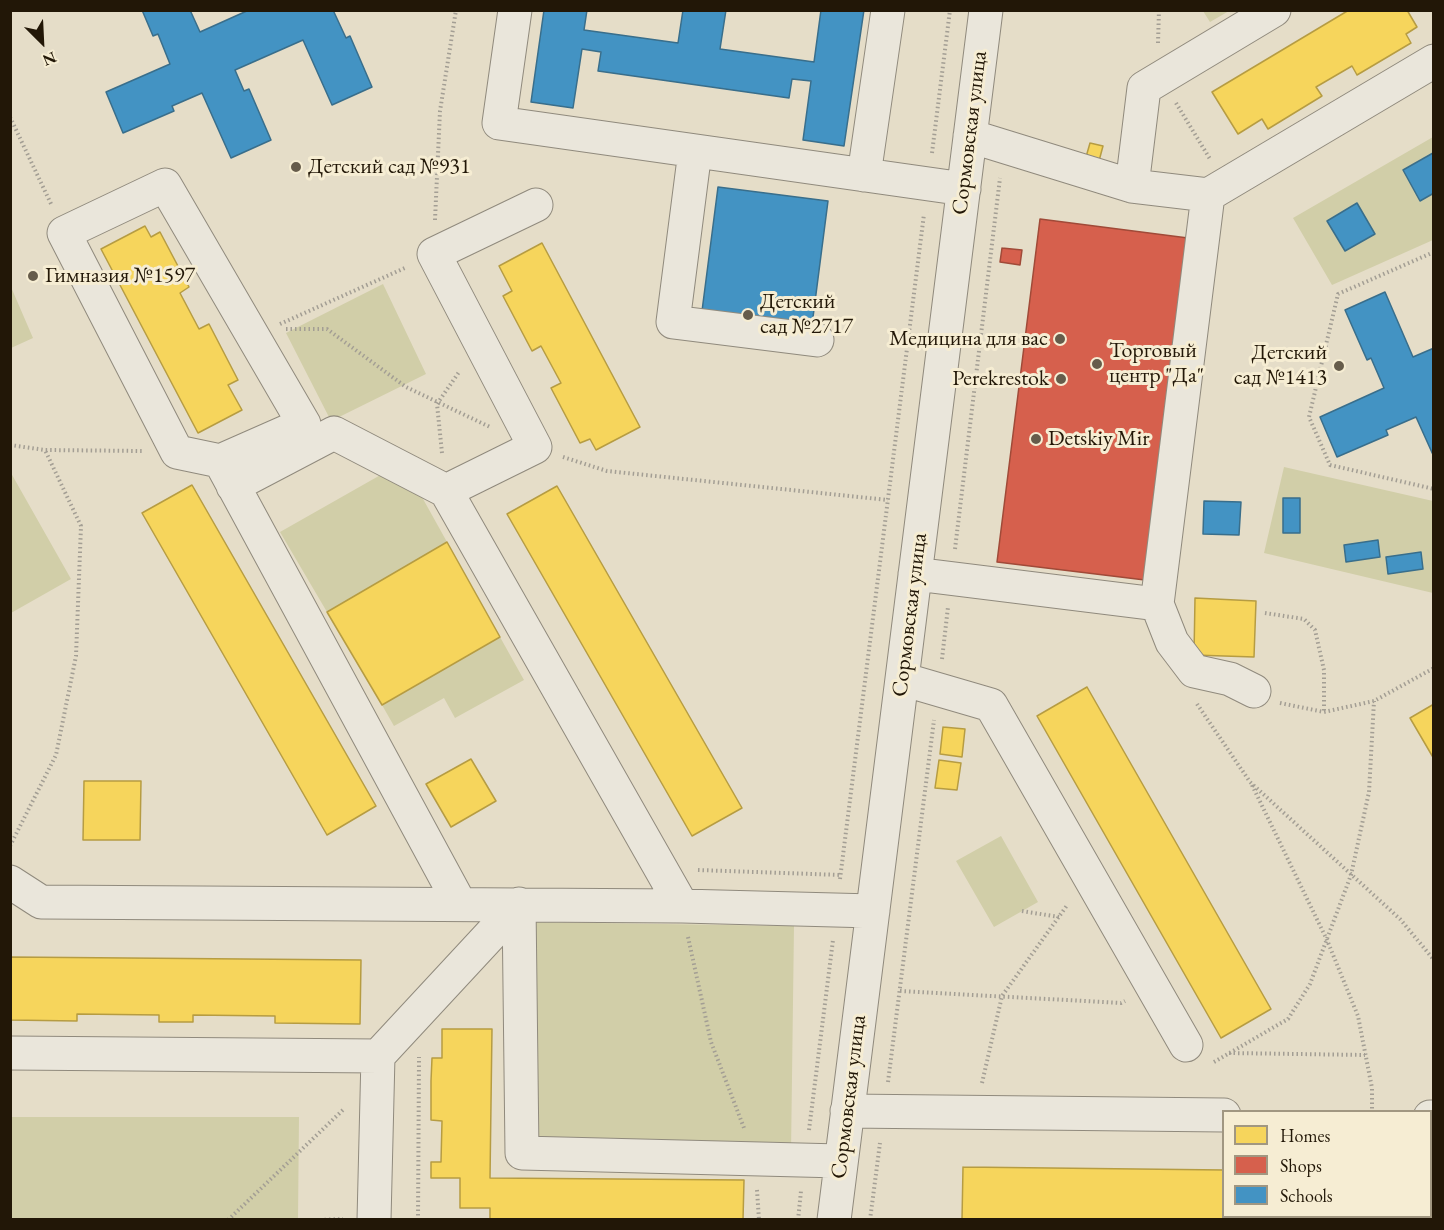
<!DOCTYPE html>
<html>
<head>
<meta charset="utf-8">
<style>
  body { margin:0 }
  #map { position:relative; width:1444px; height:1230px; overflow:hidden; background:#e5ddc8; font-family:"EB Garamond",serif }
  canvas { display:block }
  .frame { position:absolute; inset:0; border:12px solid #221707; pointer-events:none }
  .legend { position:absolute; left:1222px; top:1110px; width:210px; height:108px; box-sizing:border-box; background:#f6edd3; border:2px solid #a19781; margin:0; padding:8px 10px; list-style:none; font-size:18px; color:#221707 }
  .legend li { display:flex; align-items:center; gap:12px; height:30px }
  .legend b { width:30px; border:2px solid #a19781 }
  .north { position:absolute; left:12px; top:12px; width:60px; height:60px; -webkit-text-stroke:4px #f6edd3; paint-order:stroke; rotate:156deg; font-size:16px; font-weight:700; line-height:24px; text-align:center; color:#221707 }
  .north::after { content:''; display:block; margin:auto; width:21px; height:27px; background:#221707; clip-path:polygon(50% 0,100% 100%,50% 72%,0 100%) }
</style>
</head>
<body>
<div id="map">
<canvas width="1444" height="1230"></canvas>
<div class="frame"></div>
<ul class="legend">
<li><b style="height:16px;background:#f6d55c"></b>Homes</li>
<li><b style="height:16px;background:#d6604d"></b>Shops</li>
<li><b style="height:16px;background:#4393c3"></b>Schools</li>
</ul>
<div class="north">N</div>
</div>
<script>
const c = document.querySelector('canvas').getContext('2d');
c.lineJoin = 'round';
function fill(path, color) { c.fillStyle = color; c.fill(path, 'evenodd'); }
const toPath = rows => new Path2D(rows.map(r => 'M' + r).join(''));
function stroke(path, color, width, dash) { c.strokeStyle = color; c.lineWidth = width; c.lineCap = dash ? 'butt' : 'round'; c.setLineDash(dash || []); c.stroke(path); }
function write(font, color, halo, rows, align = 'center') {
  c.font = font + ' "EB Garamond",serif'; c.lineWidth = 6; c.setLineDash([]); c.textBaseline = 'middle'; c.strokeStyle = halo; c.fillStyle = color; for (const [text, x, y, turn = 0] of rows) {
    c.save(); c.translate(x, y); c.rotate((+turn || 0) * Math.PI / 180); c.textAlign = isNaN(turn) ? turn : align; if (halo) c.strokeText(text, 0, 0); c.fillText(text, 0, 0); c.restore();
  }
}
fill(toPath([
  [1203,11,1229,11,1210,22],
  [1433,137,1433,240,1332,285,1293,218],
  [383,284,426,374,331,421,286,333],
  [11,287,33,338,11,348,10,348],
  [1284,467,1433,501,1433,593,1264,553],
  [408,472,447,542,327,612,280,532,384,473],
  [11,473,71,579,11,613,10,613],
  [500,637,524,680,455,718,444,698,394,726,382,705],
  [1001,836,1038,902,994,927,956,861],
  [529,922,794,926,791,1152,526,1148],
  [10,1117,299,1117,298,1219,11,1219]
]), '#d1cea8');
const homes = toPath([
  [1349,10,1407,10,1417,27,1406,34,1411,43,1357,75,1352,66,1316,87,1322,96,1268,129,1262,119,1238,134,1212,92,1349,10],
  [1090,143,1103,146,1099,161,1086,157,1090,143],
  [145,226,151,237,160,232,189,287,180,293,199,329,209,324,238,380,228,385,242,410,198,433,101,249,145,226],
  [542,243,640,427,596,450,590,439,580,443,551,388,561,383,541,346,532,351,503,296,512,291,499,266,542,243],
  [192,485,376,806,327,835,142,513,192,485],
  [557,486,742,808,692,836,507,514,557,486],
  [447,542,500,637,382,705,327,612,447,542],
  [1195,598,1256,601,1254,657,1194,655,1195,598],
  [1087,687,1271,1009,1221,1038,1037,716,1087,687],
  [1434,704,1434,759,1410,718,1434,704],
  [943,727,965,729,962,757,940,754,943,727],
  [471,759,496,801,451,827,426,784,471,759],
  [939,760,961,763,957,790,935,788,939,760],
  [84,781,141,781,140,840,83,840,84,781],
  [10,957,361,960,360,1024,275,1023,275,1016,193,1015,193,1022,159,1022,159,1015,77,1014,77,1021,10,1020,10,957],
  [442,1029,492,1029,490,1178,744,1180,743,1220,490,1220,490,1208,460,1208,460,1178,431,1178,431,1162,441,1162,442,1121,431,1120,431,1081,432,1058,442,1058,442,1029],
  [963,1167,1224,1170,1224,1216,1430,1216,1430,1172,1434,1172,1434,1220,962,1220,963,1167]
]);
fill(homes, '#f6d55c');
stroke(homes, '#b69c42', 1.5);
const shops = toPath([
  [1040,219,1188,238,1145,580,997,562,1040,219],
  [1002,248,1022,250,1020,265,1000,262,1002,248]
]);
fill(shops, '#d6604d');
stroke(shops, '#a04a38', 1.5);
const schools = toPath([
  [142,10,190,10,200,32,249,10,333,10,346,38,350,36,372,87,332,105,303,40,235,70,244,91,249,89,271,140,231,158,202,93,172,106,174,111,123,133,106,92,170,64,158,34,153,36,142,10],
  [544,10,587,10,584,30,678,43,683,10,726,10,720,49,814,62,821,10,864,10,844,146,803,140,811,81,792,79,789,98,598,71,601,52,582,49,573,108,531,102,544,10],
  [1433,153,1434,193,1420,201,1403,170,1433,153],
  [718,187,828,201,812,325,702,311,718,187],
  [1357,203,1375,234,1345,251,1327,221,1357,203],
  [1385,292,1413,357,1434,348,1434,457,1416,417,1386,430,1388,435,1337,457,1320,417,1384,388,1371,358,1367,360,1345,310,1385,292],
  [1283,498,1300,498,1300,533,1283,533,1283,498],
  [1204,501,1241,502,1239,535,1203,534,1204,501],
  [1378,540,1380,557,1346,562,1344,545,1378,540],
  [1421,552,1423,569,1388,574,1386,557,1421,552]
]);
fill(schools, '#4393c3');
stroke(schools, '#396e8b', 1.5);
const minor = toPath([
  [515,10,499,123,964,189],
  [970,136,1132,186,1208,195,1434,61],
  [695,151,673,322,817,340],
  [864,175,888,10],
  [1132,186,1144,88,1274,10],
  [536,205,434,254,535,447,446,491,682,906],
  [220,461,304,424,165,185,64,233,177,452,220,461,460,904],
  [233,486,334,433,446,491],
  [915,574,1157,604,1208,195],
  [1157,604,1172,642,1194,671,1230,679,1254,691],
  [902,679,991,705,1186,1045],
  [10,882,41,902,682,906,873,911],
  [10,1053,378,1056,374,1220],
  [378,1056,519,904,522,1153,840,1161],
  [847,1111,1224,1115],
  [1430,1117,1434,1117],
  [834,1220,986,10]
]);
stroke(minor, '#908a7d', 35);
stroke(toPath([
  [1158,43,1159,10],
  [1176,103,1210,159],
  [10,117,52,206],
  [932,153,950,10],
  [435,220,440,111,456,10],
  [1434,252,1338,294,1309,417,1330,465,1434,489],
  [280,324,407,267],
  [286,329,327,329,406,387,490,427],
  [10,445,45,450,143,451],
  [442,453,437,404,459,372],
  [563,457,607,471,888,500],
  [955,549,1000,178],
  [1265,613,1304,619,1315,630,1324,670,1324,712],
  [942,659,948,607],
  [1280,703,1324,712,1374,701,1434,668],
  [1197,704,1250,782,1400,919,1434,960],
  [1252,785,1327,940,1358,1016,1372,1088,1372,1112],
  [10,846,56,755,76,656,81,526,45,450],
  [698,870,841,875],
  [840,879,924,214],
  [1022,911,1059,917],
  [688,937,711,1042,744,1128],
  [900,991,1121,1003,1125,1001],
  [1229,1053,1365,1055],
  [1214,1062,1288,1019,1310,984,1351,875,1369,792,1374,701],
  [888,1082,934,720],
  [982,1083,1002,996,1068,904],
  [809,1130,833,940],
  [757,1190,759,1220],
  [228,1220,345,1108],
  [320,1220,343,1219],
  [418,1220,419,1057],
  [798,1220,801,1191],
  [870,1220,880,1143]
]), '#a39e94', 4, [1.5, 3]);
stroke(minor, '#eae6db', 33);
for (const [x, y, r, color] of [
  [296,167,6,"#665c4b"],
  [33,276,6,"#665c4b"],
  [748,315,6,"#665c4b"],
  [1060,339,6,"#665c4b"],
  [1097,364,6,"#665c4b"],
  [1339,366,6,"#665c4b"],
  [1061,379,6,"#665c4b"],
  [1036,439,6,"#665c4b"]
]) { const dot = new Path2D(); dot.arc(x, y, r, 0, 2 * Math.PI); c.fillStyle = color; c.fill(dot); stroke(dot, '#f6edd3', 2); }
write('22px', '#221707', '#f6edd3', [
  ["Сормовская улица",970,133,-83],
  ["Сормовская улица",910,615,-83],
  ["Сормовская улица",849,1097,-83]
]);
write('22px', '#221707', '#f6edd3', [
  ["Детский сад №931",308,167],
  ["Гимназия №1597",45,276],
  ["Детский",760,302],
  ["сад №2717",760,327],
  ["Медицина для вас",1048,339,"right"],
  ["Торговый",1109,351],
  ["центр \"Да\"",1109,376],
  ["Детский",1327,353,"right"],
  ["сад №1413",1327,378,"right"],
  ["Perekrestok",1049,379,"right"],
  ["Detskiy Mir",1048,439]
], 'left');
</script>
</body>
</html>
